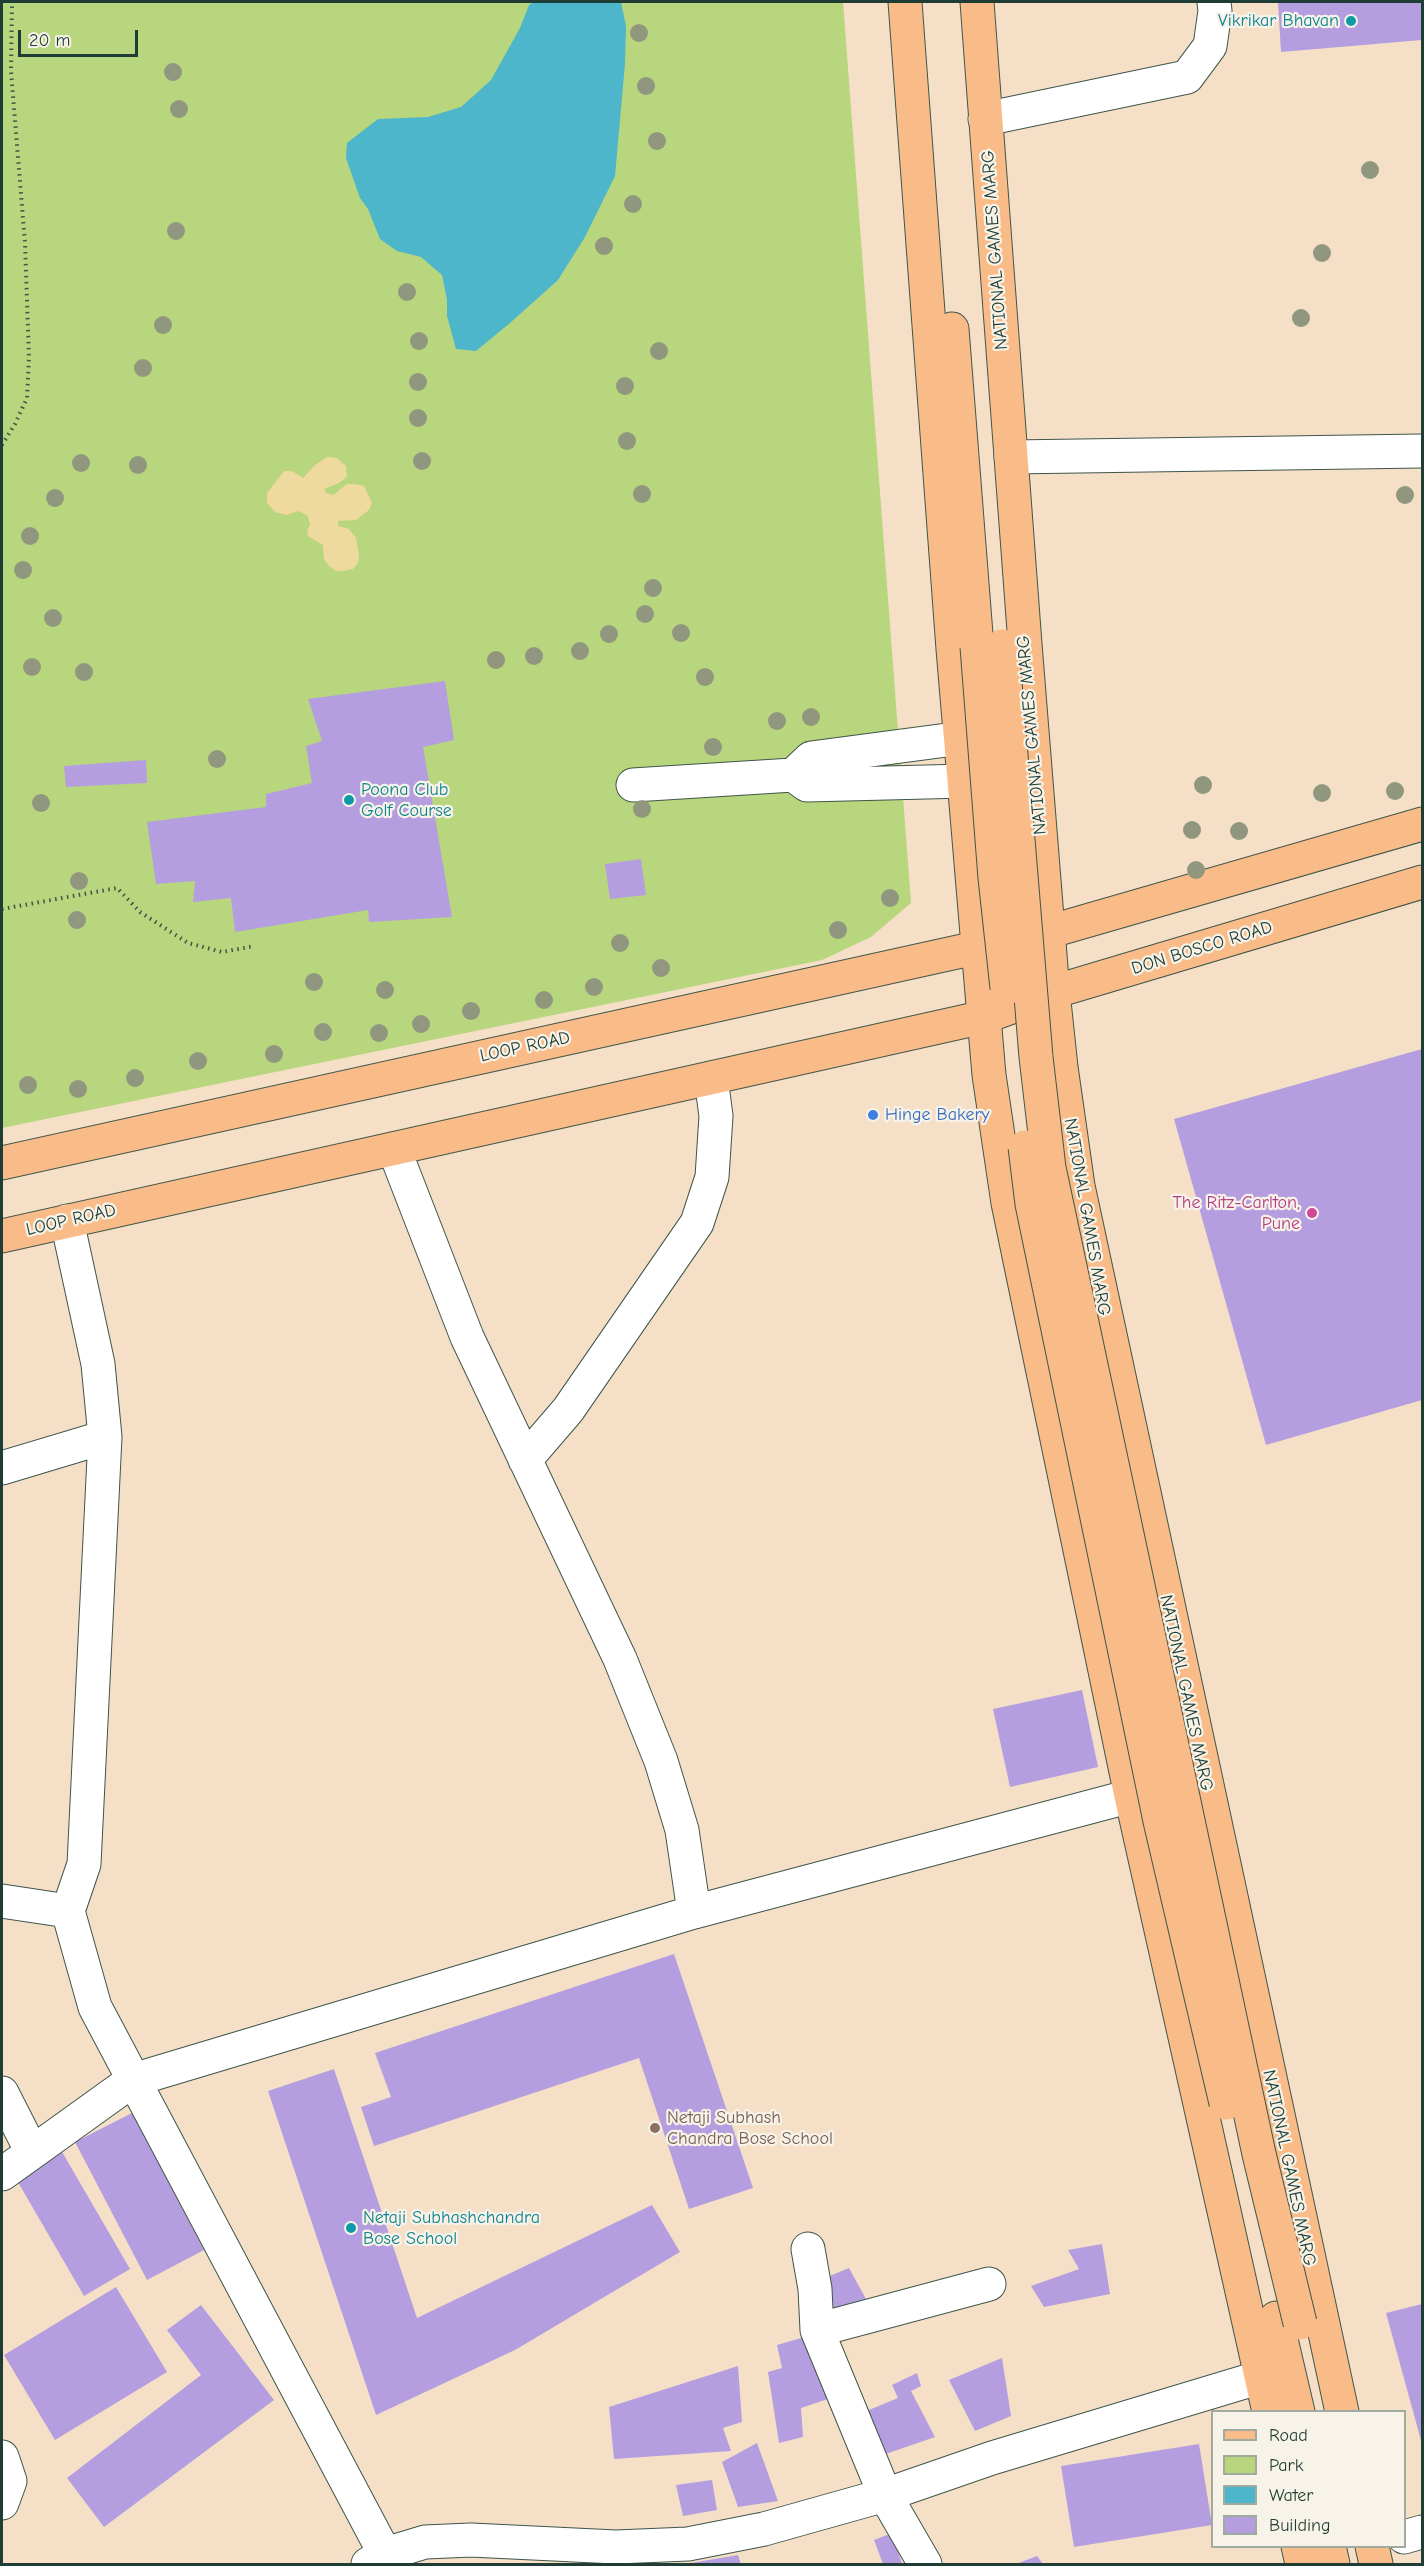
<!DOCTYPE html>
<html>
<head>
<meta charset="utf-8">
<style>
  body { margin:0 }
  #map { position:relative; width:1424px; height:2566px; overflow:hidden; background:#f5e0c7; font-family:"Comic Neue",sans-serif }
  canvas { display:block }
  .frame { position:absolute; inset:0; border:3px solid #1f3d34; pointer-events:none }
  .legend { position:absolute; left:1211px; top:2410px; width:195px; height:138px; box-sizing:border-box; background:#f7f3e8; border:2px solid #a1aaa0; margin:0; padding:8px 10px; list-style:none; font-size:18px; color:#1f3d34 }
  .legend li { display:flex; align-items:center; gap:12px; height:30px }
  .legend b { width:30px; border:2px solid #a1aaa0 }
  .scale { position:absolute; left:18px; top:30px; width:120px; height:27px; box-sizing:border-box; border:3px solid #1f3d34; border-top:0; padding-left:8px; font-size:18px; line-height:21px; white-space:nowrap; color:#1f3d34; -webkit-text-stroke:4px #f7f3e8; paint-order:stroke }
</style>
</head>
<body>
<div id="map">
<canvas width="1424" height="2566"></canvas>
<div class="frame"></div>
<ul class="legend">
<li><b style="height:8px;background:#f9bc89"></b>Road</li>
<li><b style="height:16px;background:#b8d67d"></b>Park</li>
<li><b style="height:16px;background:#4db6cb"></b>Water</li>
<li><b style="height:16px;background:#b49edf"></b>Building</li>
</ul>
<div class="scale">20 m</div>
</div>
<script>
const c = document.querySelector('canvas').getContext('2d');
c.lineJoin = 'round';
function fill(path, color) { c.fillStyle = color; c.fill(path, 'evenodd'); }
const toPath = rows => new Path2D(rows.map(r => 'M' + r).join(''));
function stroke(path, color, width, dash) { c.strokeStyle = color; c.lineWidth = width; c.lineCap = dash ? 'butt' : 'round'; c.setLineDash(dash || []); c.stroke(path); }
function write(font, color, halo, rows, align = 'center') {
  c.font = font + ' "Comic Neue",sans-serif'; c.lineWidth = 4.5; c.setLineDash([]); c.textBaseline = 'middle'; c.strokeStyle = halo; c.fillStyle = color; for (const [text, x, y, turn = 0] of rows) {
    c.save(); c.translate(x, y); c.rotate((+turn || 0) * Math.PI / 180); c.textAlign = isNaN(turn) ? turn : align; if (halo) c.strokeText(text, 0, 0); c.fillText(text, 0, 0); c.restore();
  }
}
fill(toPath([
  [2,2,843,2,911,903,871,937,822,960,2,1128]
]), '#b8d67d');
fill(toPath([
  [327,457,337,458,346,466,347,477,339,483,324,489,326,493,333,495,347,484,355,484,364,486,372,503,369,510,356,520,338,521,338,526,349,529,356,538,359,555,358,563,353,569,343,571,336,571,329,566,324,559,323,545,308,536,307,530,310,525,308,516,299,511,286,515,275,512,267,503,267,493,284,471,292,471,303,478,315,465]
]), '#eeda9e');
fill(toPath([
  [534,2,621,2,626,26,625,64,615,176,585,237,558,280,510,323,476,351,456,349,447,316,447,300,442,275,421,257,397,251,380,239,368,209,360,198,346,158,347,143,378,119,428,117,461,107,491,80,520,28,529,5]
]), '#4db6cb');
fill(toPath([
  [1278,2,1422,2,1422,40,1281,52],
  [445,681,454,740,423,747,452,917,369,922,368,910,235,932,231,898,193,902,195,881,156,884,147,822,266,807,266,794,312,783,306,746,322,741,308,699],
  [146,760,147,783,66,787,64,766],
  [641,859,646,895,610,899,605,864],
  [1422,1049,1422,1400,1266,1445,1174,1119],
  [1082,1690,1098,1767,1010,1787,993,1709],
  [674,1954,753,2188,689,2209,639,2058,374,2146,361,2107,391,2097,375,2053],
  [334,2069,417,2318,652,2205,680,2252,515,2350,376,2415,268,2091],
  [132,2113,204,2250,147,2280,75,2142],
  [61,2150,130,2269,84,2296,15,2177],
  [1102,2244,1110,2294,1044,2307,1031,2286,1079,2269,1068,2250],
  [849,2268,866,2299,831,2310,820,2280],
  [116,2287,167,2372,55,2440,4,2355],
  [1422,2304,1422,2444,1386,2313],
  [201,2305,274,2400,104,2527,67,2478,201,2375,167,2330],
  [808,2336,828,2399,801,2408,803,2437,779,2443,768,2372,782,2368,777,2345],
  [1002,2358,1011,2416,975,2431,949,2380],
  [738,2366,742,2422,723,2428,731,2451,614,2459,609,2407],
  [917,2373,921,2386,911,2391,935,2437,877,2457,864,2412,898,2398,892,2385],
  [757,2443,778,2501,738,2507,722,2462],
  [1199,2444,1212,2525,1074,2547,1061,2466],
  [712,2480,717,2510,683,2516,676,2485],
  [892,2533,902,2564,883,2564,874,2540],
  [738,2555,741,2564,691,2564,691,2563],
  [1037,2556,1043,2564,1016,2564]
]), '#b49edf');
const minor = toPath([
  [985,119,1187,77,1210,46,1215,11,1214,2],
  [1011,457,1422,451],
  [793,775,811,758,962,738],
  [633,785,793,775,807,785,966,781],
  [394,1149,467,1337,620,1659,661,1761,682,1830,694,1912],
  [67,1221,98,1364,105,1437,84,1864,68,1911,95,2007,385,2554],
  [525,1460,568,1410,697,1223,712,1177,716,1116,711,1078],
  [2,1468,105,1437],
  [2,1901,68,1911],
  [2,2093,32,2152],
  [2,2174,133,2080,694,1912,1131,1796],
  [808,2249,815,2289,817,2330,885,2495,925,2564],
  [817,2330,989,2284],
  [2,2457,10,2481,2,2503],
  [1404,2537,1422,2532],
  [368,2564,385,2554,425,2542,471,2540,616,2547,688,2544,764,2529,885,2495,992,2458,1261,2377]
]);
const major = toPath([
  [905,2,953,649,984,1017,989,1075,1008,1203,1131,1796,1269,2412],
  [977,2,1025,644,1053,992,1061,1067,1078,1186,1342,2412],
  [952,329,977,647],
  [2,1163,1048,932,1422,824],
  [2,1236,984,1017,1053,992,1422,882],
  [1276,2318,1298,2412],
  [1298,2546,1302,2564],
  [1329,2546,1333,2564],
  [1372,2546,1376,2564]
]);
stroke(minor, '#3f554a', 35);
stroke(major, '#3f554a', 35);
stroke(toPath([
  [2,445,15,424,27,398,29,357,25,243,11,71,12,2],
  [2,909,117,888,140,912,188,943,222,952,255,946]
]), '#3f554a', 4, [1.5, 4.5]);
stroke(minor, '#fff', 33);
stroke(major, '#f9bc89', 33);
const majorBridge = toPath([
  [1002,646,1036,1057,1049,1168,1259,2154,1300,2323],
  [977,647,995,878,1007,988],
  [1025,1147,1032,1204,1160,1821,1226,2103]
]);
stroke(majorBridge, '#3f554a', 35, []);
stroke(majorBridge, '#f9bc89', 33);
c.fillStyle = '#90977e';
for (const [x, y] of [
  [639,33],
  [173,72],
  [646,86],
  [179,109],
  [657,141],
  [1370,170],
  [633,204],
  [176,231],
  [604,246],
  [1322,253],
  [407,292],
  [1301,318],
  [163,325],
  [419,341],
  [659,351],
  [143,368],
  [418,382],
  [625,386],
  [418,418],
  [627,441],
  [422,461],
  [81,463],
  [138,465],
  [642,494],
  [1405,495],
  [55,498],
  [30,536],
  [23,570],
  [653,588],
  [645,614],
  [53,618],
  [681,633],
  [609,634],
  [580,651],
  [534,656],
  [496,660],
  [32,667],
  [84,672],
  [705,677],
  [811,717],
  [777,721],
  [713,747],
  [217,759],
  [1203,785],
  [1395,791],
  [1322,793],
  [41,803],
  [642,809],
  [1192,830],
  [1239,831],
  [1196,870],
  [79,881],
  [890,898],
  [77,920],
  [838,930],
  [620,943],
  [661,968],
  [314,982],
  [594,987],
  [385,990],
  [544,1000],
  [471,1011],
  [421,1024],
  [323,1032],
  [379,1033],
  [274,1054],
  [198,1061],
  [135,1078],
  [28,1085],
  [78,1089]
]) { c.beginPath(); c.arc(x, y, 9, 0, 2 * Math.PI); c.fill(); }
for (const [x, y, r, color] of [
  [1351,21,6,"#0f9aa8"],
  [349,800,6,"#0f9aa8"],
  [873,1115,6,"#3f7fe0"],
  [1312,1213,6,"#d1479c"],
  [655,2128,6,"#8d6e63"],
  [351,2228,6,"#0f9aa8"]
]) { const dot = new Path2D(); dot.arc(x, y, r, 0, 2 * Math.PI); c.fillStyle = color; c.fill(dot); stroke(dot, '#f7f3e8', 2); }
write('18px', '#0d838f', '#f7f3e8', [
  ["Vikrikar Bhavan",1339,21,"right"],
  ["Poona Club",361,790],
  ["Golf Course",361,811],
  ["Netaji Subhashchandra",363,2218],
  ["Bose School",363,2239]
], 'left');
write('18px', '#1f3d34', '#f7f3e8', [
  ["NATIONAL GAMES MARG",995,250,-94],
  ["NATIONAL GAMES MARG",1032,735,-95],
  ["DON BOSCO ROAD",1202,948,-17],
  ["LOOP ROAD",525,1047,-12],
  ["NATIONAL GAMES MARG",1087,1217,80],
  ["LOOP ROAD",71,1220,-13],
  ["NATIONAL GAMES MARG",1186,1693,78],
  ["NATIONAL GAMES MARG",1289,2168,78]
]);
write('18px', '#366cbe', '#f7f3e8', [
  ["Hinge Bakery",885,1115]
], 'left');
write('18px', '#b23c85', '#f7f3e8', [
  ["The Ritz-Carlton,",1300,1203],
  ["Pune",1300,1224]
], 'right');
write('18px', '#785e54', '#f7f3e8', [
  ["Netaji Subhash",667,2118],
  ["Chandra Bose School",667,2139]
], 'left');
</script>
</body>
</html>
